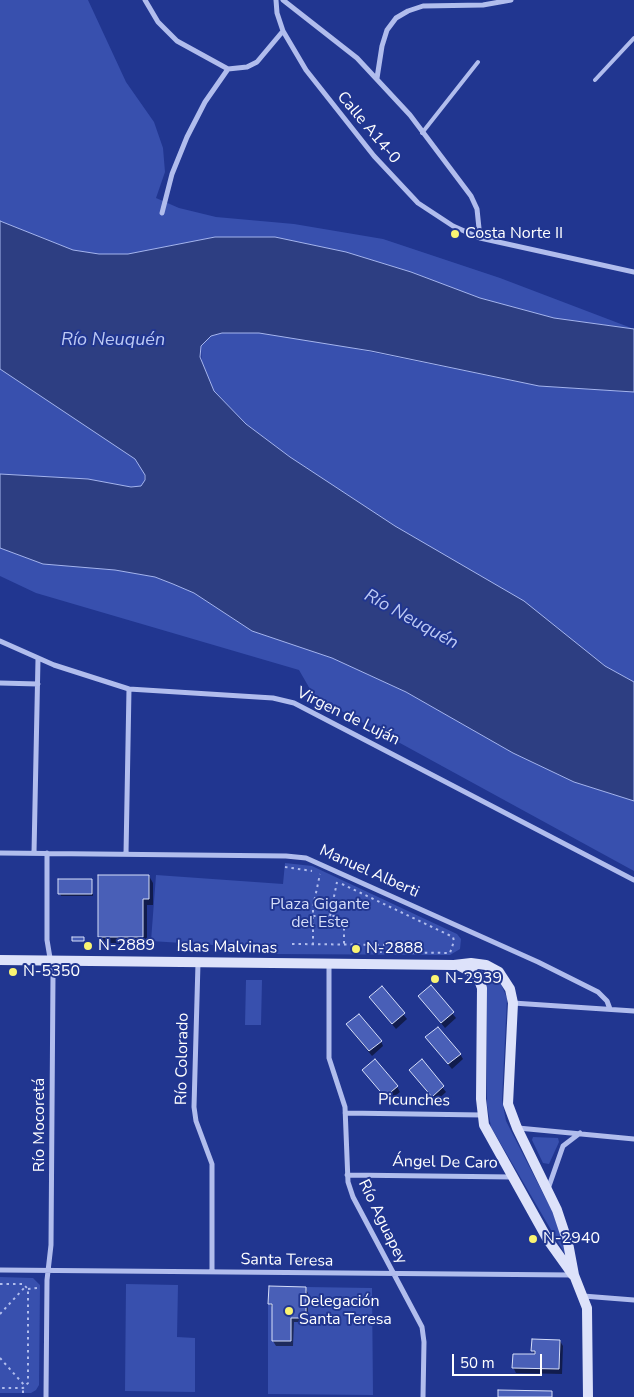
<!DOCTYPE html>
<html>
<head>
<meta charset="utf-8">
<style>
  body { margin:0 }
  #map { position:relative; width:634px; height:1397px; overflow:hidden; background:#213690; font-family:"Nunito Sans",sans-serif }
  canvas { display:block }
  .scale { position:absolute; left:452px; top:1354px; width:90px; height:22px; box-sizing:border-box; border:2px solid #fff; border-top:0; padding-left:6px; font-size:15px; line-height:18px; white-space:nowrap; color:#fff; -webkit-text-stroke:4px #213690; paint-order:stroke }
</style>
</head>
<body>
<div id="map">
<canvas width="634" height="1397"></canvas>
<div class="scale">50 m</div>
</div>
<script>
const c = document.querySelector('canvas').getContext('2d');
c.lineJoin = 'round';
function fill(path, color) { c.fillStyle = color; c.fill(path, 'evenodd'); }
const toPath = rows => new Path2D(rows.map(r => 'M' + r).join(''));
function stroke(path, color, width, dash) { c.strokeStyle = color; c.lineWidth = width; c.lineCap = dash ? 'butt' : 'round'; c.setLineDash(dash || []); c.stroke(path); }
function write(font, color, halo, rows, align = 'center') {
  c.font = font + ' "Nunito Sans",sans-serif'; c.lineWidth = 4; c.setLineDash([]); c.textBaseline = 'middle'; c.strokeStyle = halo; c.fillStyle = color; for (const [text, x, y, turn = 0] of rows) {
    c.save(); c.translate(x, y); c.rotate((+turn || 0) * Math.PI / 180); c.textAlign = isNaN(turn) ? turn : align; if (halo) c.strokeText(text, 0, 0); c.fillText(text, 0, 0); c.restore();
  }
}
fill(toPath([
  [0,0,88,0,126,82,154,122,163,148,165,172,156,198,179,208,216,217,294,224,383,239,500,278,634,329,554,318,480,298,411,272,346,252,275,237,215,237,128,254,99,254,73,250,0,221],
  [222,333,259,333,312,340,539,386,634,392,634,682,605,666,566,636,457,563,395,526,290,457,246,424,214,391,202,367,201,346,211,336],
  [0,369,135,459,144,469,144,483,141,486,131,487,88,479,0,474],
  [0,548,43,564,115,570,155,577,173,584,194,593,252,631,332,658,406,692,513,753,574,782,634,801,634,871,314,696,299,670,36,593,0,576],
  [285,863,312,866,457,934,461,939,460,949,450,955,276,954,276,949,151,941,156,875,283,884],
  [481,970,500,982,507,998,502,1100,506,1121,553,1213,568,1259,491,1127,487,1105,487,988],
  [246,980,262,980,261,1025,245,1025],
  [533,1137,558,1138,559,1142,549,1164,543,1163,532,1140],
  [0,1277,33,1278,40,1285,39,1385,36,1390,31,1393,0,1393],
  [126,1284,178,1285,177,1337,195,1338,195,1392,125,1391],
  [306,1287,372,1288,373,1395,268,1394,268,1304,272,1304,272,1341,291,1341,291,1318,306,1317]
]), '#3850ae');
const water = toPath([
  [0,221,73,250,99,254,128,254,215,237,275,237,346,252,411,272,480,298,554,318,634,329,634,392,539,386,371,351,259,333,222,333,211,336,201,346,200,357,214,391,246,424,290,457,395,526,524,601,605,666,634,682,634,801,574,782,513,753,406,692,332,658,252,631,194,593,173,584,155,577,115,570,43,564,0,548,0,474,88,479,131,487,141,486,145,480,145,475,135,459,0,369,0,221]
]);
fill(water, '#2d3e82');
stroke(water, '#a5b5ee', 1);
fill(toPath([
  [149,876,153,883,153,905,147,905,147,944,103,944,99,936],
  [91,880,93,896,61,896,60,893],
  [431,987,456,1018,445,1028,423,1001],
  [382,988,407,1019,396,1029,374,1003],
  [347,1025,381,1041,383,1046,372,1056],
  [430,1043,460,1054,463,1059,452,1069],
  [421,1061,446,1092,435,1102,410,1070],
  [367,1075,397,1087,400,1092,389,1101],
  [305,1288,308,1293,308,1322,294,1322,293,1346,276,1346,273,1341,273,1309,270,1304],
  [560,1341,563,1346,562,1374,516,1373,513,1367,535,1356,533,1351]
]), '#0007');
const building = toPath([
  [98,875,149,875,149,899,143,899,143,937,98,937,98,875],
  [58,879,92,879,92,894,58,894,58,879],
  [72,937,84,937,84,941,72,941,72,937],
  [431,985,454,1012,441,1023,418,996,431,985],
  [382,986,405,1013,392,1024,369,997,382,986],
  [359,1014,382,1041,369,1051,346,1024,359,1014],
  [438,1027,461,1054,448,1064,425,1037,438,1027],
  [375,1059,398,1086,385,1097,362,1070,375,1059],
  [422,1059,444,1086,432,1097,409,1070,422,1059],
  [269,1286,306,1287,306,1318,291,1318,291,1341,272,1341,272,1304,268,1304,269,1286],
  [532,1339,560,1340,559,1369,512,1368,513,1354,535,1354,535,1351,531,1351,532,1339],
  [498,1390,552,1391,552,1397,498,1397,498,1390]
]);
fill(building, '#495fb7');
stroke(building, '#d6def9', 1);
stroke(toPath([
  [285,867,312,871],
  [342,884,453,937,454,941,450,953,380,952],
  [313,916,336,916,344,922,344,944],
  [330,916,337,882],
  [292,944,401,945,401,952],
  [313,945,313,907,320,874],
  [0,1284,23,1284,28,1289,28,1383,23,1388,0,1388],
  [28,1289,38,1288],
  [0,1314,25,1287],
  [0,1358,25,1386],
  [23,1393,23,1388]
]), '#b1bded', 2, [2.5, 4]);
stroke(toPath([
  [595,80,634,38],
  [422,133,478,62]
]), '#b1bded', 4);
stroke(toPath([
  [145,0,158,22,177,41,228,69,247,67,257,62,283,31],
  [276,0,277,13,283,31,306,70,374,156,418,203,453,226,480,238,634,272],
  [283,0,357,58,410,115,471,196,477,209,480,238],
  [377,78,382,46,387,30,396,18,408,11,423,6,483,5,511,0],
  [162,213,172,174,187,137,205,102,228,69],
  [0,641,54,665,129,689,273,698,294,703,634,880],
  [0,683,38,684],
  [0,853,286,856,306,858,538,962,598,992,607,1001,610,1009],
  [34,853,38,659],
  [126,854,129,689],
  [198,963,194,1107,196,1121,212,1164,212,1272],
  [329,964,329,1058,345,1107,348,1182,353,1197,422,1327,424,1342,423,1397],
  [513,1003,634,1011],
  [345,1113,482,1115],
  [518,1128,634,1139],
  [347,1175,512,1177],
  [548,1189,563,1146,580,1133],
  [0,1270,572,1275],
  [583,1296,634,1300],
  [46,1397,47,1280,51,1245,53,976,47,940,47,853]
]), '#b1bded', 5);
stroke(toPath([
  [0,960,454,965,471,963,486,965,499,972,510,989,513,1003,508,1104,517,1128,557,1210,568,1243,574,1275,587,1308,588,1397],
  [460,966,477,975,482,988,481,1099,484,1125,548,1240,573,1275]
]), '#dde2fa', 10);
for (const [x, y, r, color] of [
  [455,234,5,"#faf472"],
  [88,946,5,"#faf472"],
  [356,949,5,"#faf472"],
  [13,972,5,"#faf472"],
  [435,979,5,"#faf472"],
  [533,1239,5,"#faf472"],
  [289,1311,5,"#faf472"]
]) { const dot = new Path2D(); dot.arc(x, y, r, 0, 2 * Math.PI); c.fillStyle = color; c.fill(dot); stroke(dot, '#213690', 2); }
write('16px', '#fff', '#213690', [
  ["Calle A14-0",368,128,50],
  ["Virgen de Luján",348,717,26],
  ["Manuel Alberti",369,872,24],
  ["Islas Malvinas",227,948,1],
  ["Río Colorado",183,1059,-89],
  ["Picunches",414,1101,1],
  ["Río Mocoretá",40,1125,-90],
  ["Ángel De Caro",445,1163,1],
  ["Río Aguapey",382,1222,64],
  ["Santa Teresa",287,1261,1]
]);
write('16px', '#fff', '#213690', [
  ["Costa Norte II",465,234],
  ["N-2889",98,946],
  ["N-2888",366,949],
  ["N-5350",23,972],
  ["N-2939",445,979],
  ["N-2940",543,1239],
  ["Delegación",299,1302],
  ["Santa Teresa",299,1320]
], 'left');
write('16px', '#d6def9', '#213690', [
  ["Plaza Gigante",320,905],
  ["del Este",320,923]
]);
write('italic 18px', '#bdc9f4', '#213690', [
  ["Río Neuquén",113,341],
  ["Río Neuquén",411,620,29]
]);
</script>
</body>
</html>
